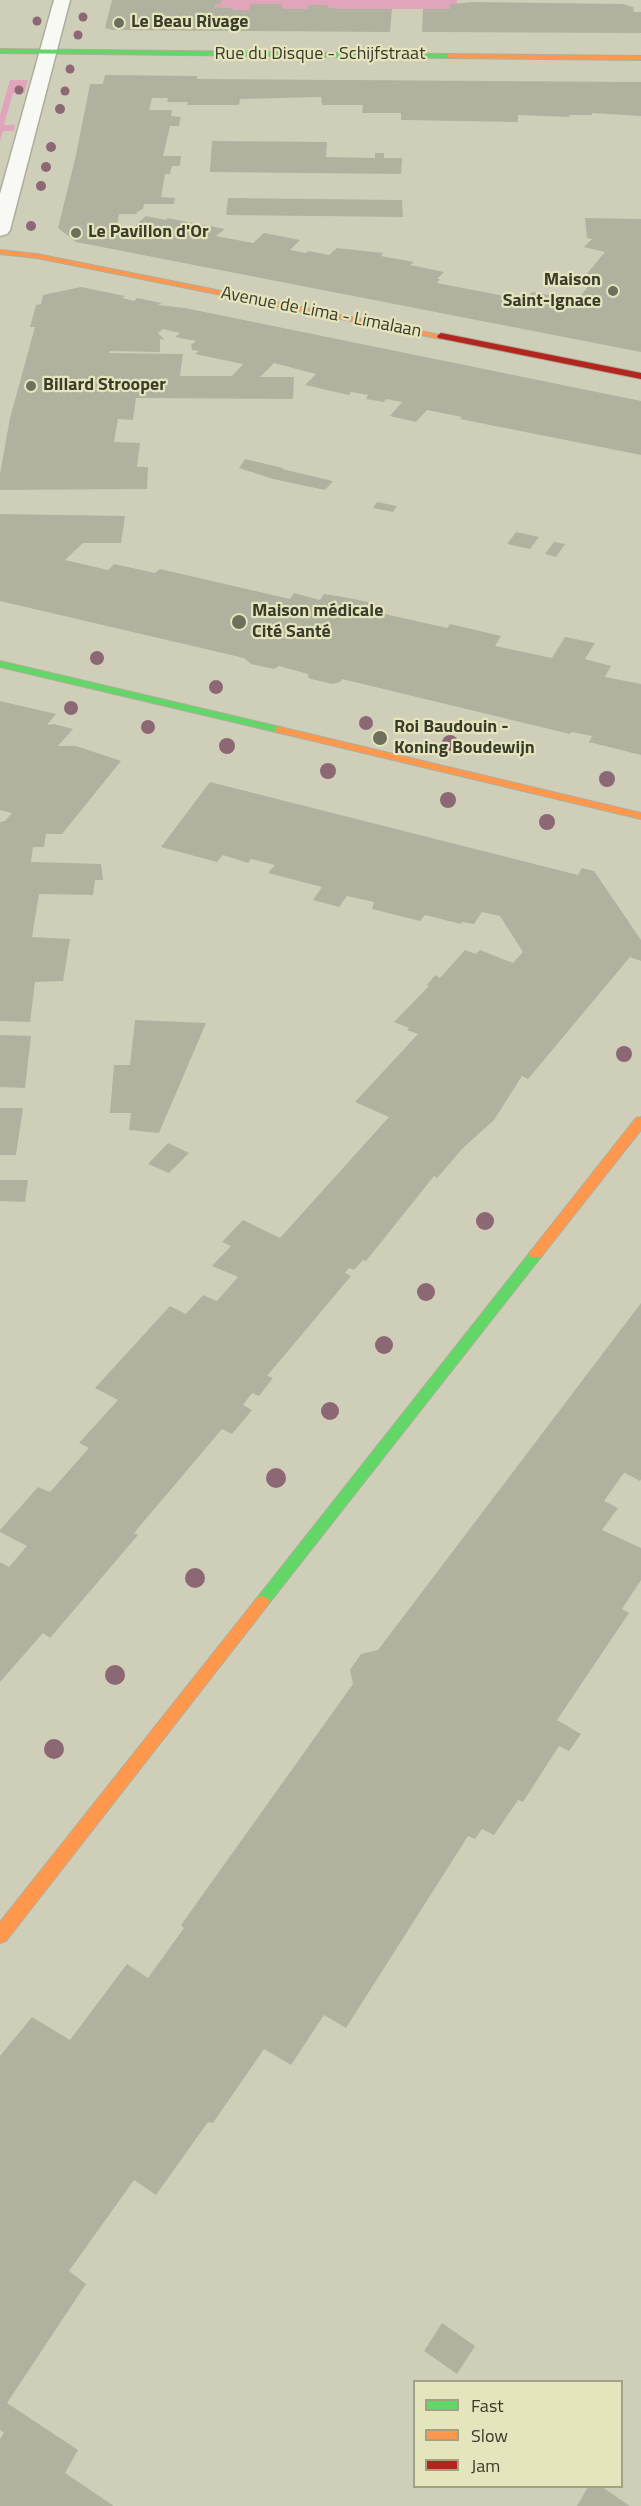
<!DOCTYPE html>
<html>
<head>
<meta charset="utf-8">
<style>
  body { margin:0 }
  #map { position:relative; width:641px; height:2506px; overflow:hidden; background:#cfcfb9; font-family:"Titillium Web",sans-serif }
  canvas { display:block }
  .legend { position:absolute; left:413px; top:2380px; width:210px; height:108px; box-sizing:border-box; background:#e4e4bd; border:2px solid #a1a183; margin:0; padding:8px 10px; list-style:none; font-size:18px; color:#3c3c2d }
  .legend li { display:flex; align-items:center; gap:12px; height:30px }
  .legend b { width:30px; border:2px solid #a1a183 }
</style>
</head>
<body>
<div id="map">
<canvas width="641" height="2506"></canvas>
<ul class="legend">
<li><b style="height:8px;background:#63d668"></b>Fast</li>
<li><b style="height:8px;background:#ff974d"></b>Slow</li>
<li><b style="height:8px;background:#b3261e"></b>Jam</li>
</ul>
</div>
<script>
const c = document.querySelector('canvas').getContext('2d');
c.lineJoin = 'round';
function fill(path, color) { c.fillStyle = color; c.fill(path, 'evenodd'); }
const toPath = rows => new Path2D(rows.map(r => 'M' + r).join(''));
function stroke(path, color, width, dash) { c.strokeStyle = color; c.lineWidth = width; c.lineCap = dash ? 'butt' : 'round'; c.setLineDash(dash || []); c.stroke(path); }
function write(font, color, halo, rows, align = 'center') {
  c.font = font + ' "Titillium Web",sans-serif'; c.lineWidth = 4.5; c.setLineDash([]); c.textBaseline = 'middle'; c.strokeStyle = halo; c.fillStyle = color; for (const [text, x, y, turn = 0] of rows) {
    c.save(); c.translate(x, y); c.rotate((+turn || 0) * Math.PI / 180); c.textAlign = isNaN(turn) ? turn : align; if (halo) c.strokeText(text, 0, 0); c.fillText(text, 0, 0); c.restore();
  }
}
fill(toPath([
  [221,0,457,0,457,4,450,4,450,9,340,9,327,7,327,5,308,5,307,9,282,9,282,4,249,10,232,10,232,8,216,7,216,4,221,4],
  [10,80,28,80,24,93,13,93,4,125,15,125,14,131,3,131,0,141,0,115]
]), '#e0a5bb');
fill(toPath([
  [112,0,221,0,221,4,216,4,215,7,233,8,232,10,249,10,250,4,282,4,282,9,307,9,308,5,328,5,327,7,340,9,392,9,390,32,113,30,105,28],
  [473,2,623,4,633,7,634,12,641,12,641,33,422,32,423,9,450,9,450,4],
  [105,75,197,76,197,79,641,82,641,116,592,113,592,115,569,115,570,117,518,115,518,122,401,120,401,113,362,113,363,105,322,105,321,97,240,99,239,105,187,105,188,102,167,102,168,98,152,98,149,110,172,110,171,116,181,117,179,126,170,126,163,156,181,156,180,166,172,166,170,174,165,174,161,197,175,198,174,204,144,204,143,209,137,212,137,214,119,214,117,228,129,231,146,216,166,220,167,218,225,229,216,236,253,243,264,233,300,240,290,250,306,253,308,251,329,255,337,248,383,253,381,256,414,262,410,265,444,272,437,279,440,279,437,283,525,300,532,292,577,300,595,278,585,276,605,252,584,247,592,239,587,238,585,218,641,219,641,352,76,242,58,228,76,155,90,84,103,84],
  [212,141,327,142,326,157,375,158,375,153,384,153,384,158,402,158,401,174,210,172],
  [228,198,402,200,403,217,226,215],
  [81,287,125,296,122,298,134,301,137,298,162,303,158,305,185,308,641,401,641,455,460,419,462,417,427,410,416,422,390,416,402,402,386,399,384,402,366,399,368,395,351,392,349,395,305,385,316,374,274,363,260,377,294,377,293,399,136,398,133,420,118,419,114,442,140,443,137,467,148,467,147,489,0,490,0,474,10,418,35,327,30,327,36,305,41,304,43,295],
  [163,329,180,333,175,337,196,341,191,345,192,350,199,351,195,354,243,364,232,376,180,376,183,354,109,353,110,351,160,352,160,339,165,340,158,333],
  [245,459,283,468,282,469,333,481,325,490,273,479,239,468],
  [377,502,397,506,393,512,373,508],
  [0,514,125,516,121,543,83,543,65,560,108,570,114,564,155,573,160,569,290,599,294,593,320,600,324,594,349,598,377,604,371,611,394,616,447,628,450,624,501,636,495,646,552,658,565,637,595,643,585,659,611,666,605,677,641,684,641,755,589,742,592,736,572,732,570,734,342,679,340,682,332,684,311,679,308,677,308,674,279,666,274,669,251,664,244,658,0,601],
  [516,532,539,537,530,549,507,544],
  [554,542,565,544,556,557,545,554],
  [0,701,56,714,47,725,54,724,73,729,58,746,76,746,121,761,62,834,46,834,44,847,33,847,31,862,101,864,103,880,95,880,93,895,39,894,32,937,70,939,63,981,35,982,30,1022,0,1021,0,822,5,821,12,813,0,810],
  [210,782,578,875,582,868,594,871,641,940,641,961,630,957,528,1079,522,1076,494,1120,463,1148,437,1178,434,1176,366,1261,363,1260,354,1270,349,1268,345,1273,351,1276,267,1376,273,1378,259,1396,252,1393,243,1405,252,1410,232,1434,222,1429,134,1533,138,1535,50,1638,43,1633,0,1682,0,1562,9,1567,27,1546,0,1532,0,1530,38,1487,50,1492,89,1448,79,1443,118,1400,95,1388,170,1306,186,1314,203,1295,217,1301,238,1277,212,1266,231,1246,222,1242,243,1220,280,1238,389,1117,355,1102,418,1034,407,1030,409,1028,394,1022,429,986,427,985,435,975,440,978,465,950,476,954,480,950,513,963,523,952,500,916,482,912,474,924,462,922,461,924,425,915,420,921,372,909,374,902,347,896,339,907,313,900,322,887,268,873,275,865,251,859,248,863,223,855,217,862,161,847],
  [135,1020,206,1023,159,1133,129,1130,131,1113,110,1113,114,1065,130,1065],
  [0,1035,31,1036,25,1088,0,1087],
  [0,1108,23,1108,16,1155,0,1155],
  [168,1143,189,1153,169,1173,148,1164],
  [0,1180,28,1180,25,1202,0,1201],
  [641,1303,641,1479,640,1481,625,1473,623,1474,604,1501,618,1508,602,1530,641,1548,641,1580,622,1609,629,1613,557,1720,581,1734,569,1751,559,1746,523,1802,518,1800,494,1835,482,1829,475,1839,468,1836,346,2028,324,2015,291,2065,264,2049,213,2123,208,2122,156,2195,134,2180,69,2271,86,2284,7,2403,78,2450,65,2473,114,2506,0,2506,0,2439,4,2433,0,2430,0,2056,32,2017,70,2040,127,1964,148,1978,184,1928,181,1925,353,1684,350,1670,361,1654,378,1650],
  [442,2323,475,2346,457,2374,424,2351],
  [588,2487,602,2487,630,2506,577,2506]
]), '#b1b1a0');
const street = toPath([
  [54,0,70,0,10,230,7,234,0,236,0,194,54,0]
]);
const fast = toPath([
  [0,49,450,54,454,56,450,58,0,53,0,49],
  [0,661,280,727,285,730,280,733,0,667,0,661],
  [536,1249,543,1254,541,1257,267,1606,262,1608,257,1606,254,1602,257,1598,531,1251,536,1249]
]);
const slow = toPath([
  [447,54,641,56,641,60,450,58,447,58,447,54],
  [0,250,37,254,445,336,441,339,37,258,0,254,0,250],
  [280,727,641,813,641,819,276,732,276,728,280,727],
  [641,1117,641,1130,541,1257,531,1257,529,1254,531,1251,636,1118,641,1117],
  [262,1596,267,1598,270,1602,267,1606,6,1941,0,1943,0,1922,257,1598,262,1596]
]);
const jam = toPath([
  [441,333,641,373,641,379,438,338,437,336,441,333]
]);
stroke(street, '#adad9c', 3);
stroke(fast, '#adad9c', 2);
stroke(slow, '#adad9c', 2);
stroke(jam, '#adad9c', 2);
fill(street, '#f8f8f4');
fill(fast, '#63d668');
fill(slow, '#ff974d');
fill(jam, '#b3261e');
c.fillStyle = '#8b6874';
for (const [x, y, r] of [
  [83,17,4.5],
  [37,21,4.5],
  [78,35,4.5],
  [70,69,4.5],
  [19,90,4.5],
  [65,91,4.5],
  [60,109,5],
  [51,147,5],
  [46,167,5],
  [41,186,5],
  [31,226,5],
  [97,658,7],
  [216,687,7],
  [71,708,7],
  [366,723,7],
  [148,727,7],
  [450,743,8],
  [227,746,8],
  [328,771,8],
  [607,779,8],
  [448,800,8],
  [547,822,8],
  [624,1054,8],
  [485,1221,9],
  [426,1292,9],
  [384,1345,9],
  [330,1411,9],
  [276,1478,10],
  [195,1578,10],
  [115,1675,10],
  [54,1749,10]
]) { c.beginPath(); c.arc(x, y, r, 0, 2 * Math.PI); c.fill(); }
for (const [x, y, r, color] of [
  [119,23,6,"#6f6f5e"],
  [76,233,6,"#6f6f5e"],
  [613,291,6,"#6f6f5e"],
  [31,386,6,"#6f6f5e"],
  [239,622,8,"#6f6f5e"],
  [380,738,8,"#6f6f5e"]
]) { const dot = new Path2D(); dot.arc(x, y, r, 0, 2 * Math.PI); c.fillStyle = color; c.fill(dot); stroke(dot, '#e4e4bd', 2); }
write('bold 18px', '#3c3c2d', '#e4e4bd', [
  ["Le Beau Rivage",131,23],
  ["Le Pavillon d'Or",88,233],
  ["Maison",601,281,"right"],
  ["Saint-Ignace",601,302,"right"],
  ["Billard Strooper",43,386],
  ["Maison médicale",252,612],
  ["Cité Santé",252,633],
  ["Roi Baudouin -",394,728],
  ["Koning Boudewijn",394,749]
], 'left');
write('18px', '#3c3c2d', '#e4e4bd', [
  ["Rue du Disque - Schijfstraat",320,55],
  ["Avenue de Lima - Limalaan",321,313,11]
]);
</script>
</body>
</html>
